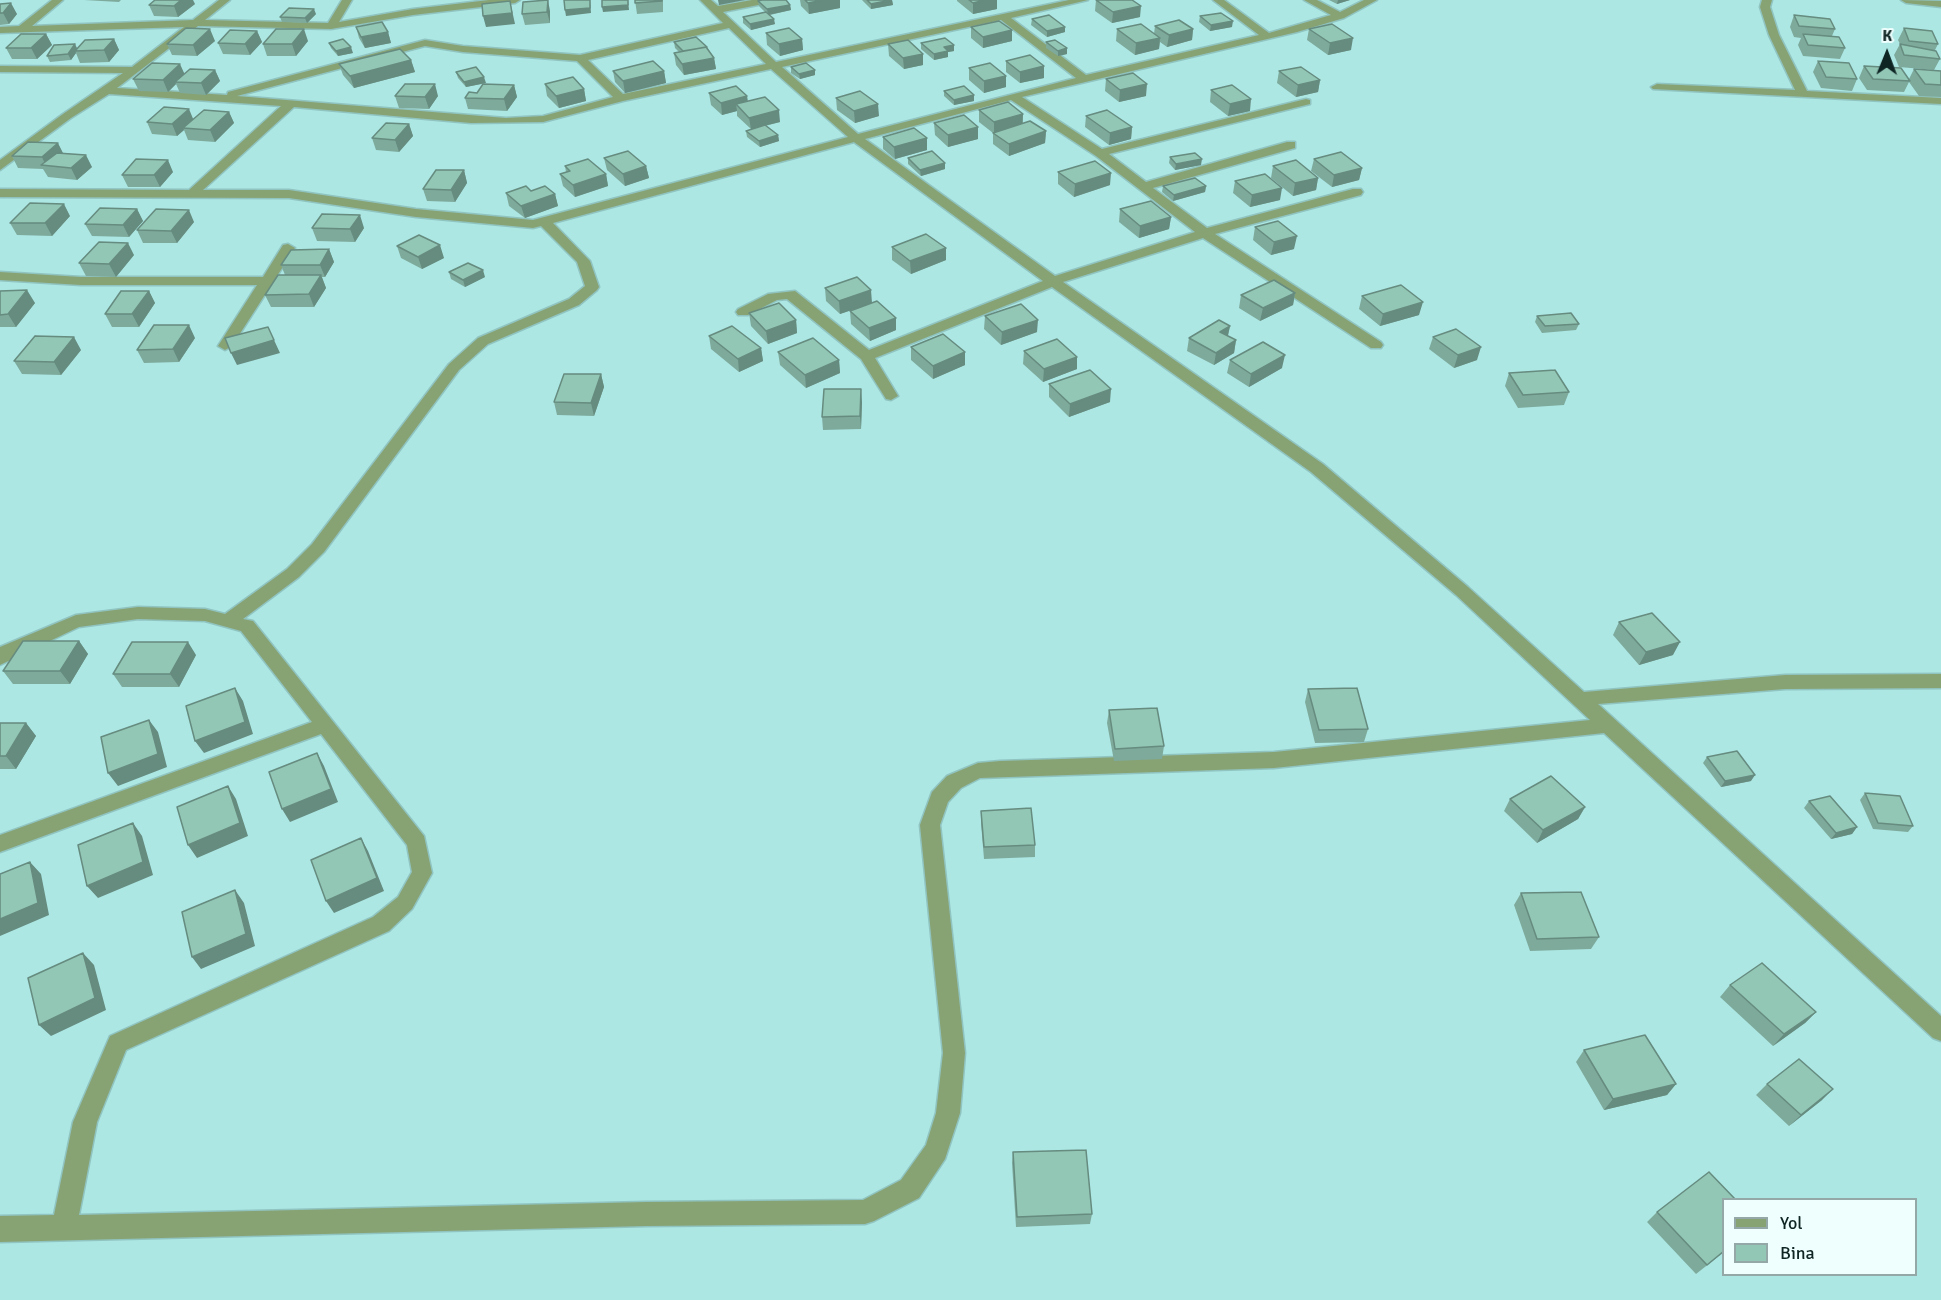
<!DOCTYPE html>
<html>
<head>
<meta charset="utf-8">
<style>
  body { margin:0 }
  #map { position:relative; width:1941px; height:1300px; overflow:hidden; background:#ace7e4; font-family:Signika,sans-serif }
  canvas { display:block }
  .legend { position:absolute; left:1722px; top:1198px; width:195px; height:78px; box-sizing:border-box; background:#eefffe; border:2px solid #94a8a7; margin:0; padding:8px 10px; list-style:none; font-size:18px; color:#0e2524 }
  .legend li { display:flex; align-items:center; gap:12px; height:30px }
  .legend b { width:30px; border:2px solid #94a8a7 }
  .north { position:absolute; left:1857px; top:24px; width:60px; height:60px; -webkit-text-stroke:4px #eefffe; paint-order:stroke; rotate:1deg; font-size:16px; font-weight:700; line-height:24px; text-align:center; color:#0e2524 }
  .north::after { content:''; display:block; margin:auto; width:21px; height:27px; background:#0e2524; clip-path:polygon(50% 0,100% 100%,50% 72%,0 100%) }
</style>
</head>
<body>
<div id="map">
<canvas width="1941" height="1300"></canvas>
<ul class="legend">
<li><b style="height:8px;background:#88a373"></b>Yol</li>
<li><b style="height:16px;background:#92c6b5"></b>Bina</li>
</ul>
<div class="north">K</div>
</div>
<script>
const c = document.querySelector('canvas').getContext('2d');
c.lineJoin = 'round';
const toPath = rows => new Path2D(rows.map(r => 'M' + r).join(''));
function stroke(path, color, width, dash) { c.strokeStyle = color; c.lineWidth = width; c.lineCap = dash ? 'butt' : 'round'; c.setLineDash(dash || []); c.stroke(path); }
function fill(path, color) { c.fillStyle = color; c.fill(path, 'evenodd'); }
const minor = toPath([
  [52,0,63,0,32,26,193,20,219,0,230,0,205,20,328,23,342,0,352,0,339,22,413,9,489,0,520,0,515,3,413,15,331,29,198,26,117,88,227,95,228,92,425,40,463,46,580,55,723,23,700,0,711,0,718,6,752,0,773,0,768,3,723,12,776,62,1069,0,1088,0,1011,18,1086,75,1259,35,1213,0,1224,0,1269,33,1331,15,1304,0,1317,0,1340,12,1364,0,1377,0,1344,18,1297,32,1022,97,1102,149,1306,99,1310,100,1310,104,1109,154,1146,182,1287,142,1295,142,1295,148,1153,188,1207,228,1353,189,1361,189,1363,192,1361,195,1215,234,1381,342,1383,345,1381,348,1371,348,1203,238,1063,282,1323,464,1468,587,1584,692,1785,675,1941,674,1941,688,1785,689,1598,704,1941,1016,1941,1041,1933,1038,1604,733,1274,768,980,778,961,788,948,802,940,825,965,1053,960,1113,945,1159,919,1198,874,1221,865,1224,646,1226,0,1242,0,1216,54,1215,73,1122,110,1036,373,917,398,897,412,872,407,845,321,734,0,852,0,835,312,722,241,631,205,621,138,619,79,627,0,665,0,647,76,615,138,607,205,609,225,614,287,569,312,544,449,364,478,338,569,299,585,286,577,262,541,226,533,228,416,217,289,198,0,197,0,189,189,190,281,106,109,94,71,118,0,170,0,160,63,114,123,73,0,72,0,66,132,67,184,27,0,33,0,27,19,26,52,0],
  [1001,20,1076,78,858,134,782,67,1001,20],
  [729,28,766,64,623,94,588,60,729,28],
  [425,46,463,52,577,61,613,97,543,116,506,118,237,96,425,46],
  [771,69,848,137,533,220,416,209,289,190,203,190,294,107,471,123,543,122,623,101,771,69],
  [1011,100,1096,156,1195,232,1055,276,865,139,1011,100],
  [854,142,1043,281,869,350,795,291,768,294,738,309,736,312,738,315,748,315,777,300,787,299,861,359,886,399,891,400,898,396,875,358,1052,287,1311,472,1456,595,1590,720,1274,752,1000,761,978,763,947,776,932,792,920,825,943,1053,936,1113,926,1145,901,1180,863,1200,646,1202,79,1215,97,1122,126,1050,389,931,412,909,432,873,424,836,253,621,243,619,299,577,324,552,459,370,488,344,579,305,597,290,599,287,590,261,553,223,854,142],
  [1762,0,1772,0,1770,7,1779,35,1807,91,1941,98,1941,104,1653,89,1651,87,1657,84,1795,90,1769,35,1760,7,1762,0],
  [1901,0,1941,1,1941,7,1906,3,1901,0],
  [288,244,295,248,232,346,225,350,218,346,257,285,81,285,0,280,0,272,81,277,263,277,283,245,288,244]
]);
stroke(minor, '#90c4c1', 3);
fill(minor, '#88a373');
fill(toPath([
  [84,0,121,0,119,2],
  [635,0,663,0,663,12,637,14],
  [800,0,840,0,840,8,809,14,801,6],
  [862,0,892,0,893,5,871,9],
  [957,0,997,0,997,9,973,14,957,1],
  [1096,0,1140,17,1112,23,1095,11],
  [1329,0,1350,0,1337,4],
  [758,1,790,5,791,10,770,15,775,24,751,30,743,23,743,17,765,12,759,6],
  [0,4,17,14,9,24,0,25],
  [195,4,178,17,154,16,149,5],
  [550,11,550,23,525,25,522,14],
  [316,14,307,23,282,22,280,17],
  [1794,15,1835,29,1832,36,1845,48,1840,59,1803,56,1798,45,1801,38,1794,37,1790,27],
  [1200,16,1232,27,1210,31,1199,22],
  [1032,19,1065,32,1047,37,1031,25],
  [1155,26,1193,29,1192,40,1167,47,1160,42,1159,49,1135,55,1116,41,1117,29,1154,34],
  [356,27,388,32,391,43,365,48,359,38],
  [971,27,1012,41,983,48,971,38],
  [1904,28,1938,44,1935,50,1940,59,1934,70,1899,67,1894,55,1900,44,1898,40],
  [1309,29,1351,50,1328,55,1307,40],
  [257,31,262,42,250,55,223,54,218,43],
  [766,33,802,39,803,50,780,56,767,45],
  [46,34,52,45,37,59,12,59,6,48],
  [114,39,119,50,109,62,80,63,76,53,71,60,50,62,47,56],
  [215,41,197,56,172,55,167,44],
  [308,41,296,56,267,56,263,44],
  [674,42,707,47,714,58,716,69,684,75,676,65,674,53,679,52,675,48],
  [1046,42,1067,54,1058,56,1046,48],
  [329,43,353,53,338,56,331,48],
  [921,43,954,45,954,51,948,52,948,57,934,60,921,49],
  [888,44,923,65,904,69,889,56],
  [411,60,415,72,354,88,343,75,339,64],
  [1006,61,1044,66,1044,78,1020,83,1006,72],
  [1818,61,1857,79,1852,91,1821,88,1813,72],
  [1864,66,1909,79,1914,69,1941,71,1941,97,1919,96,1909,82,1904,92,1867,90,1859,78],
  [791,67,815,70,815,75,800,79,791,73],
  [969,68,1006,76,1006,87,984,93,969,80],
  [215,70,220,81,206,95,180,93,176,84,168,92,139,91,133,79],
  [613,71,664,71,666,83,625,93,615,82],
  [1279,71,1320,80,1318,92,1296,97,1277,83],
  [456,72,486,83,466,87,458,78],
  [1106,79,1146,96,1119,102,1105,91],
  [545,84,584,89,586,101,559,108,547,96],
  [514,85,517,97,507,111,468,109,465,98,477,93],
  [1211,90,1250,111,1228,116,1210,102],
  [944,91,974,95,974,101,954,105,944,96],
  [709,93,747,96,748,101,780,122,765,126,778,135,779,141,760,147,747,137,746,131,751,129,737,116,737,111,722,115,711,105],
  [395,96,438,96,429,109,399,108],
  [836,98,879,116,855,123,837,110],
  [979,110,1023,114,1023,123,1046,131,1045,143,1009,156,993,144,993,133,979,122],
  [229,112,234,123,215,142,188,140,184,130,177,136,152,134,147,122,193,119],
  [1086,116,1132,127,1131,139,1109,145,1085,127],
  [934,123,978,127,978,139,948,147,935,135],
  [409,124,413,136,399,152,376,150,372,138],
  [883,137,927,138,927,150,895,159,883,149],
  [63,154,92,167,77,180,48,177,43,169,18,168,12,156],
  [1170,157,1201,165,1175,170,1169,163],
  [604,158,646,166,649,178,625,186,607,170],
  [908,158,945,169,921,176,908,164],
  [1314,159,1362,168,1359,180,1332,187,1311,171],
  [565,166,606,174,608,186,575,197,563,186,560,174,566,172],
  [1273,166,1318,178,1316,190,1293,196,1271,178],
  [464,170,467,183,455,202,427,201,423,189],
  [173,172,160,187,128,187,122,175],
  [1058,172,1110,185,1074,197,1058,184],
  [1235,181,1280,200,1250,207,1233,193],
  [1163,186,1206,186,1205,192,1173,201,1162,192],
  [531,191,555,194,558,206,525,218,509,206,506,193],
  [137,209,143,221,129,237,92,236,85,224],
  [1120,209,1171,217,1169,229,1139,238,1119,222],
  [70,216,52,236,17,235,10,223],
  [194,222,177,243,143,243,137,230],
  [1255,227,1294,249,1271,255,1253,240],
  [312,228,364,228,355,242,317,241],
  [397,246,444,258,422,269,401,258],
  [892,247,946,260,911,274,892,260],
  [329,249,334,262,325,277,322,277,326,288,314,307,271,307,265,295,285,275,281,265],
  [134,255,116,277,86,276,79,263],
  [449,272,485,277,465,287,451,279],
  [825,288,872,303,840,314,826,301],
  [0,291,35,303,16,327,0,327],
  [149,291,155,303,139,327,112,327,105,314],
  [1295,293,1293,305,1260,321,1239,308,1241,295],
  [1362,296,1419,315,1380,326,1359,309],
  [850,311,896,318,896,330,870,341,851,324],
  [749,313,796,320,797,333,768,344,751,326],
  [985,316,1037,332,1001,345,984,329],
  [1537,316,1579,324,1576,330,1542,333,1535,322],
  [1230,326,1228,336,1236,340,1234,353,1214,365,1187,351,1189,338],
  [709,336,761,348,763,361,739,372,711,349],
  [1433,337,1477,360,1454,368,1429,349],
  [195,338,179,362,144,363,137,350],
  [911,347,965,352,965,365,933,379,911,360],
  [81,350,61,375,22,374,14,361],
  [1024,351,1077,369,1043,382,1023,364],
  [778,352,839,360,840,373,806,388,780,365],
  [1230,360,1282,368,1249,387,1227,373],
  [1509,373,1569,392,1564,405,1518,408,1505,386],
  [601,374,604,387,594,416,557,415,554,402],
  [1049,384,1110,402,1069,417,1049,397],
  [862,402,861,429,823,430,822,417],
  [1619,622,1673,655,1639,665,1613,635],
  [79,641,88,654,70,684,13,684,3,671],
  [196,655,179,687,122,687,113,674],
  [1308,689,1368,729,1364,742,1315,743,1305,702],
  [1109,710,1164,746,1162,759,1114,761,1107,723],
  [0,723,26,723,36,736,16,769,0,769],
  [1707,757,1751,781,1721,787,1703,763],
  [1865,793,1913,826,1908,832,1873,829,1860,800],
  [1510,799,1585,807,1578,819,1537,843,1504,811],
  [1809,801,1857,827,1852,834,1831,839,1804,808],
  [981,811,1035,845,1035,857,984,859,981,823],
  [1521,893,1599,937,1591,949,1530,951,1514,905],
  [1730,985,1816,1012,1805,1023,1773,1046,1720,997],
  [1584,1050,1676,1084,1667,1095,1604,1110,1576,1062],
  [1767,1084,1822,1100,1789,1126,1756,1095],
  [1013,1152,1092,1214,1090,1224,1016,1227,1012,1163],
  [1657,1212,1724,1252,1696,1274,1647,1222]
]), '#7eaa9c');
fill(toPath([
  [181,0,193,0,195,4,178,17,174,6],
  [548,0,550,11,550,23,547,12],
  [590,0,591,13,566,16,565,10],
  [628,0,629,10,603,12,602,7],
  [718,0,745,0,719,5],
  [823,0,840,0,840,8,809,14,808,3],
  [892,0,893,5,871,9,871,4],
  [985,0,997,0,997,9,973,14,973,3],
  [1338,0,1350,0,1337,4],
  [510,1,515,24,486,27,483,16],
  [11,3,17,14,9,24,3,13],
  [790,5,791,10,768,15,767,9],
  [1141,6,1140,17,1112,23,1113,12],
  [314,9,316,14,307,23,305,18],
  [774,19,775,24,751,30,750,24],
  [1233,21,1232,27,1210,31,1211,25],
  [1065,27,1065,32,1047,37,1047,31],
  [210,29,215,41,197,56,193,45],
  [304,29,308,41,296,56,292,44],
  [1193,29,1192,40,1167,47,1169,35],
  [1012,30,1012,41,983,48,983,37],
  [257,31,262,42,250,55,245,44],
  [388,32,391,43,365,48,361,37],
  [46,34,52,45,37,59,31,48],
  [1160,38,1159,49,1135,55,1136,43],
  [1353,38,1351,50,1328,55,1330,43],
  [114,39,119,50,109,62,104,50],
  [802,39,803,50,780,56,779,44],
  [75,44,78,50,75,51,76,53,71,60,68,54],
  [954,45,954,51,948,52,948,57,934,60,934,54,944,47],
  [351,47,353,53,338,56,336,51],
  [1067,48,1067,54,1058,56,1058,51],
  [923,54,923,65,904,69,903,58],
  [714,58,716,69,684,75,682,64],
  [411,60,415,72,354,88,350,76],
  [180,64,185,75,175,82,176,84,168,92,163,80],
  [1044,66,1044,78,1020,83,1020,72],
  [215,70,220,81,206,95,201,83],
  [815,70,815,75,800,79,799,74],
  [664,71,666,83,625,93,623,81],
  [1006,76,1006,87,984,93,984,81],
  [484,77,486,83,466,87,464,82],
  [1320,80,1318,92,1296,97,1298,85],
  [435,84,438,96,429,109,425,97],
  [1147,84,1146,96,1119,102,1120,90],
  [514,85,517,97,507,111,504,99],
  [584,89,586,101,559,108,556,96],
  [974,95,974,101,954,105,954,100],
  [747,96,748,108,736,104,737,111,722,115,721,103],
  [1251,99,1250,111,1228,116,1230,104],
  [878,104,879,116,855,123,854,111],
  [189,109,194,121,183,128,184,130,177,136,172,124],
  [779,110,780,122,751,129,749,118],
  [229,112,234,123,215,142,210,130],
  [1023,114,1022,126,994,134,994,122],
  [409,124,413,136,399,152,395,140],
  [978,127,978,139,948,147,948,135],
  [1132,127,1131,139,1109,145,1110,133],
  [1046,131,1045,143,1009,156,1009,144],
  [778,135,779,141,760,147,759,141],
  [927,138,927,150,895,159,894,147],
  [58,143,64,155,46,166,42,157],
  [86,155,92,167,77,180,71,168],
  [1202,159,1201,165,1175,170,1176,164],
  [168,160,173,172,160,187,154,175],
  [945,163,945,169,921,176,920,170],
  [646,166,649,178,625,186,623,174],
  [1362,168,1359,180,1332,187,1334,175],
  [464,170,467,183,455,202,451,190],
  [1111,173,1110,185,1074,197,1075,184],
  [606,174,608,186,575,197,573,185],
  [1318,178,1316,190,1293,196,1295,183],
  [1206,186,1205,192,1173,201,1174,195],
  [1282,188,1280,200,1250,207,1252,195],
  [555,194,558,206,525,218,521,206],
  [64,204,70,216,52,236,45,223],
  [137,209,143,221,129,237,123,225],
  [189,210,194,222,177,243,171,231],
  [360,215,364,228,355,242,350,229],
  [1171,217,1169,229,1139,238,1140,226],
  [1297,236,1294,249,1271,255,1274,242],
  [128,243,134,255,116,277,109,264],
  [440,245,444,258,422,269,418,257],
  [946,248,946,260,911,274,910,261],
  [329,249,334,262,325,277,320,265],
  [483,270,485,277,465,287,463,280],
  [321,275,326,288,314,307,309,294],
  [27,290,35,303,16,327,8,314],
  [871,290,872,303,840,314,839,301],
  [149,291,155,303,139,327,132,314],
  [1295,293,1293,305,1260,321,1263,308],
  [1423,302,1419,315,1380,326,1383,314],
  [896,318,896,330,870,341,869,328],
  [796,320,797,333,768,344,766,331],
  [1038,320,1037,332,1001,345,1002,332],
  [189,325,195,338,179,362,173,349],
  [1230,326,1227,339,1220,332],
  [74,337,81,350,61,375,54,362],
  [274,340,280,353,237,365,231,353],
  [1236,340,1234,353,1214,365,1216,353],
  [1481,347,1477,360,1454,368,1458,355],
  [761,348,763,361,739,372,738,359],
  [965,352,965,365,933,379,933,366],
  [1285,355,1282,368,1249,387,1251,374],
  [1077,357,1077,369,1043,382,1044,369],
  [839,360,840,373,806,388,805,375],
  [601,374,604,387,594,416,591,403],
  [861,389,862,402,861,429,860,416],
  [1111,389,1110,402,1069,417,1070,404],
  [79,641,88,654,70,684,60,671],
  [188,642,196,655,179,687,170,674],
  [1680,642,1673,655,1639,665,1646,652],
  [235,688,243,701,253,734,204,753,195,741],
  [149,720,158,732,167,767,118,786,108,773],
  [26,723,36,736,16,769,6,756],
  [317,753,324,766,338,802,290,822,282,809],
  [1755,775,1751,781,1721,787,1725,781],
  [228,786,236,799,248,836,197,858,188,845],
  [1585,807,1578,819,1537,843,1543,830],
  [133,823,142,836,153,875,98,898,87,886],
  [1857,827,1852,834,1831,839,1836,833],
  [361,838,368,851,384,891,334,913,326,901],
  [30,862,41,874,49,915,0,936,0,919],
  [235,890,244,903,255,946,201,969,192,957],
  [83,953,94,965,106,1010,51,1036,39,1025],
  [1816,1012,1805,1023,1773,1046,1784,1034],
  [1676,1084,1667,1095,1604,1110,1613,1099],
  [1833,1089,1822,1100,1789,1126,1801,1115]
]), '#668b7f');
const building = toPath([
  [155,0,181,0,174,6,149,5,155,0],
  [548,0,547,12,522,14,523,2,548,0],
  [564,0,590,0,590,8,565,10,564,0],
  [602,0,628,0,628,5,602,7,602,0],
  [635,0,662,0,662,1,635,3,635,0],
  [762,0,786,0,790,5,767,9,758,1,762,0],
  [805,0,823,0,808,3,805,0],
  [867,0,891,0,871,4,867,0],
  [969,0,985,0,973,3,969,0],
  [1096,0,1132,0,1141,6,1113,12,1096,0],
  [510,1,512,13,483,16,482,4,510,1],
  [11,3,3,13,0,13,0,4,11,3],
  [289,8,314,9,305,18,280,17,289,8],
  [766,12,774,19,750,24,743,17,766,12],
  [1221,13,1233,21,1211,25,1200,16,1221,13],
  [1049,15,1065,27,1047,31,1032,19,1049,15],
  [1794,15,1830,19,1835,29,1799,26,1794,15],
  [1179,20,1193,29,1169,35,1155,26,1179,20],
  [999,21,1012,30,983,37,971,27,999,21],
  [382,22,388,32,361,37,356,27,382,22],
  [1141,24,1160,38,1136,43,1117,29,1141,24],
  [1332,24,1353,38,1330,43,1309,29,1332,24],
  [186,28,210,29,193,45,167,44,186,28],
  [789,28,802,39,779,44,766,33,789,28],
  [1904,28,1932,31,1938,44,1909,41,1904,28],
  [276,29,304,29,292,44,263,44,276,29],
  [230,30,257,31,245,44,218,43,230,30],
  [21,34,46,34,31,48,6,48,21,34],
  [1803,34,1839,37,1845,48,1808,45,1803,34],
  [696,37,707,47,683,51,674,42,696,37],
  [945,38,954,45,944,47,948,51,934,54,921,43,945,38],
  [114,39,104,50,75,51,85,40,114,39],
  [343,39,351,47,336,51,329,43,343,39],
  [908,40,923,54,903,58,888,44,908,40],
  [1055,40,1067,48,1058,51,1046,42,1055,40],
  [75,44,68,54,47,56,54,45,75,44],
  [1900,44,1936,51,1940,59,1904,55,1900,44],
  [706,47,714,58,682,64,674,53,706,47],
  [400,49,411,60,350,76,339,64,400,49],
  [1030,55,1044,66,1020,72,1006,61,1030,55],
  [653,61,664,71,623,81,613,71,653,61],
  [1818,61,1849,63,1857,79,1826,77,1818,61],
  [152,63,180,64,163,80,133,79,152,63],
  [806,63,815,70,799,74,791,67,806,63],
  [990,63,1006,76,984,81,969,68,990,63],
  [1864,66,1901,68,1910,81,1873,79,1864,66],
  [476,67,484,77,464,82,456,72,476,67],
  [1301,67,1320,80,1298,85,1279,71,1301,67],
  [190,69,215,70,201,83,175,82,190,69],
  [1914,69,1941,71,1941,85,1925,84,1914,69],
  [1133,73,1147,84,1120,90,1106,79,1133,73],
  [573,77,584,89,556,96,545,84,573,77],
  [405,84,435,84,425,97,395,96,405,84],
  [483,84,514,85,504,99,465,98,469,92,477,93,483,84],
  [1232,85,1251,99,1230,104,1211,90,1232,85],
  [736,86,747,96,721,103,709,93,736,86],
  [964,86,974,95,954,100,944,91,964,86],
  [860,91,878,104,854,111,836,98,860,91],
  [765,97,779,110,749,118,736,104,765,97],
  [1008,102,1023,114,994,122,979,110,1008,102],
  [164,107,189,109,172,124,147,122,164,107],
  [204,110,229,112,210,130,183,128,204,110],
  [1107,110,1132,127,1110,133,1086,116,1107,110],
  [964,115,978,127,948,135,934,123,964,115],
  [1030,121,1046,131,1009,144,993,133,1030,121],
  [386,123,409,124,395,140,372,138,386,123],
  [765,125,778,135,759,141,746,131,765,125],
  [914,128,927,138,894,147,883,137,914,128],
  [28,142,58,143,42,157,12,156,28,142],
  [628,151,646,166,623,174,604,158,628,151],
  [932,151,945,163,920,170,908,158,932,151],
  [1341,152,1362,168,1334,175,1314,159,1341,152],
  [57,153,86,155,71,168,41,165,57,153],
  [1195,153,1202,159,1176,164,1170,157,1195,153],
  [136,159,168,160,154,175,122,175,136,159],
  [588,159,606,174,573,185,560,174,570,171,565,166,588,159],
  [1296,160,1318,178,1295,183,1273,166,1296,160],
  [1095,161,1111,173,1075,184,1058,172,1095,161],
  [436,170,464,170,451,190,423,189,436,170],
  [1265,174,1282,188,1252,195,1235,181,1265,174],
  [1195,178,1206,186,1174,195,1163,186,1195,178],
  [526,186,531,191,545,186,555,194,521,206,506,193,526,186],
  [1151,201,1171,217,1140,226,1120,209,1151,201],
  [30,203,64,204,45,223,10,223,30,203],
  [100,208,137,209,123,225,85,224,100,208],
  [156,209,189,210,171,231,137,230,156,209],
  [322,214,360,215,350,229,312,228,322,214],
  [1278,221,1297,236,1274,242,1255,227,1278,221],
  [926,234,946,248,910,261,892,247,926,234],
  [419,235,440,245,418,257,397,246,419,235],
  [99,242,128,243,109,264,79,263,99,242],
  [329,249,320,265,281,265,291,250,329,249],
  [468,263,483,270,463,280,449,272,468,263],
  [278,275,321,275,309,294,265,295,278,275],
  [857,277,871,290,839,301,825,288,857,277],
  [1274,280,1295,293,1263,308,1241,295,1274,280],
  [1401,285,1423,302,1383,314,1362,296,1401,285],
  [27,290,8,314,0,315,0,291,27,290],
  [121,291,149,291,132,314,105,314,121,291],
  [877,301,896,318,869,328,850,311,877,301],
  [779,303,796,320,766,331,749,313,779,303],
  [1021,304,1038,320,1002,332,985,316,1021,304],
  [1571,313,1579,324,1545,326,1537,316,1571,313],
  [1219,320,1230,326,1220,332,1236,340,1216,353,1189,338,1219,320],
  [154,325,189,325,173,349,137,350,154,325],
  [732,326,761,348,738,359,709,336,732,326],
  [268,327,274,340,231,353,225,338,268,327],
  [1456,329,1481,347,1458,355,1433,337,1456,329],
  [943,334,965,352,933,366,911,347,943,334],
  [35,336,74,337,54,362,14,361,35,336],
  [813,338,839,360,805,375,778,352,813,338],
  [1057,339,1077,357,1044,369,1024,351,1057,339],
  [1263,342,1285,355,1251,374,1230,360,1263,342],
  [1090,370,1111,389,1070,404,1049,384,1090,370],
  [1555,370,1569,392,1523,395,1509,373,1555,370],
  [564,374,601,374,591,403,554,402,564,374],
  [824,389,861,389,860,416,822,417,824,389],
  [1652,613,1680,642,1646,652,1619,622,1652,613],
  [23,641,79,641,60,671,3,671,23,641],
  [132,642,188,642,170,674,113,674,132,642],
  [235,688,245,722,195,741,186,706,235,688],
  [1357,688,1368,729,1319,730,1308,689,1357,688],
  [1157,708,1164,746,1115,749,1109,710,1157,708],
  [149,720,158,754,108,773,101,737,149,720],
  [0,723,26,723,6,756,0,756,0,723],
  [1737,751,1755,775,1725,781,1707,757,1737,751],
  [317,753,331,789,282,809,269,772,317,753],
  [1551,776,1585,807,1543,830,1510,799,1551,776],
  [228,786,240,823,188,845,177,807,228,786],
  [1865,793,1900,796,1913,826,1878,823,1865,793],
  [1830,796,1857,827,1836,833,1809,801,1830,796],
  [1031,808,1035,845,984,847,981,811,1031,808],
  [133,823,143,862,87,886,78,845,133,823],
  [361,838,377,878,326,901,311,860,361,838],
  [30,862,38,903,0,919,0,874,30,862],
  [235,890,246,934,192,957,182,912,235,890],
  [1581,892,1599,937,1537,939,1521,893,1581,892],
  [83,953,95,998,39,1025,28,978,83,953],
  [1762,963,1816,1012,1784,1034,1730,985,1762,963],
  [1645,1035,1676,1084,1613,1099,1584,1050,1645,1035],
  [1799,1059,1833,1089,1801,1115,1767,1084,1799,1059],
  [1086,1150,1092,1214,1017,1217,1013,1152,1086,1150],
  [1709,1172,1736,1200,1724,1200,1724,1251,1707,1265,1657,1212,1709,1172]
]);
fill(building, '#92c6b5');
stroke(building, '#668b7f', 1.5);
</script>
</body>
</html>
